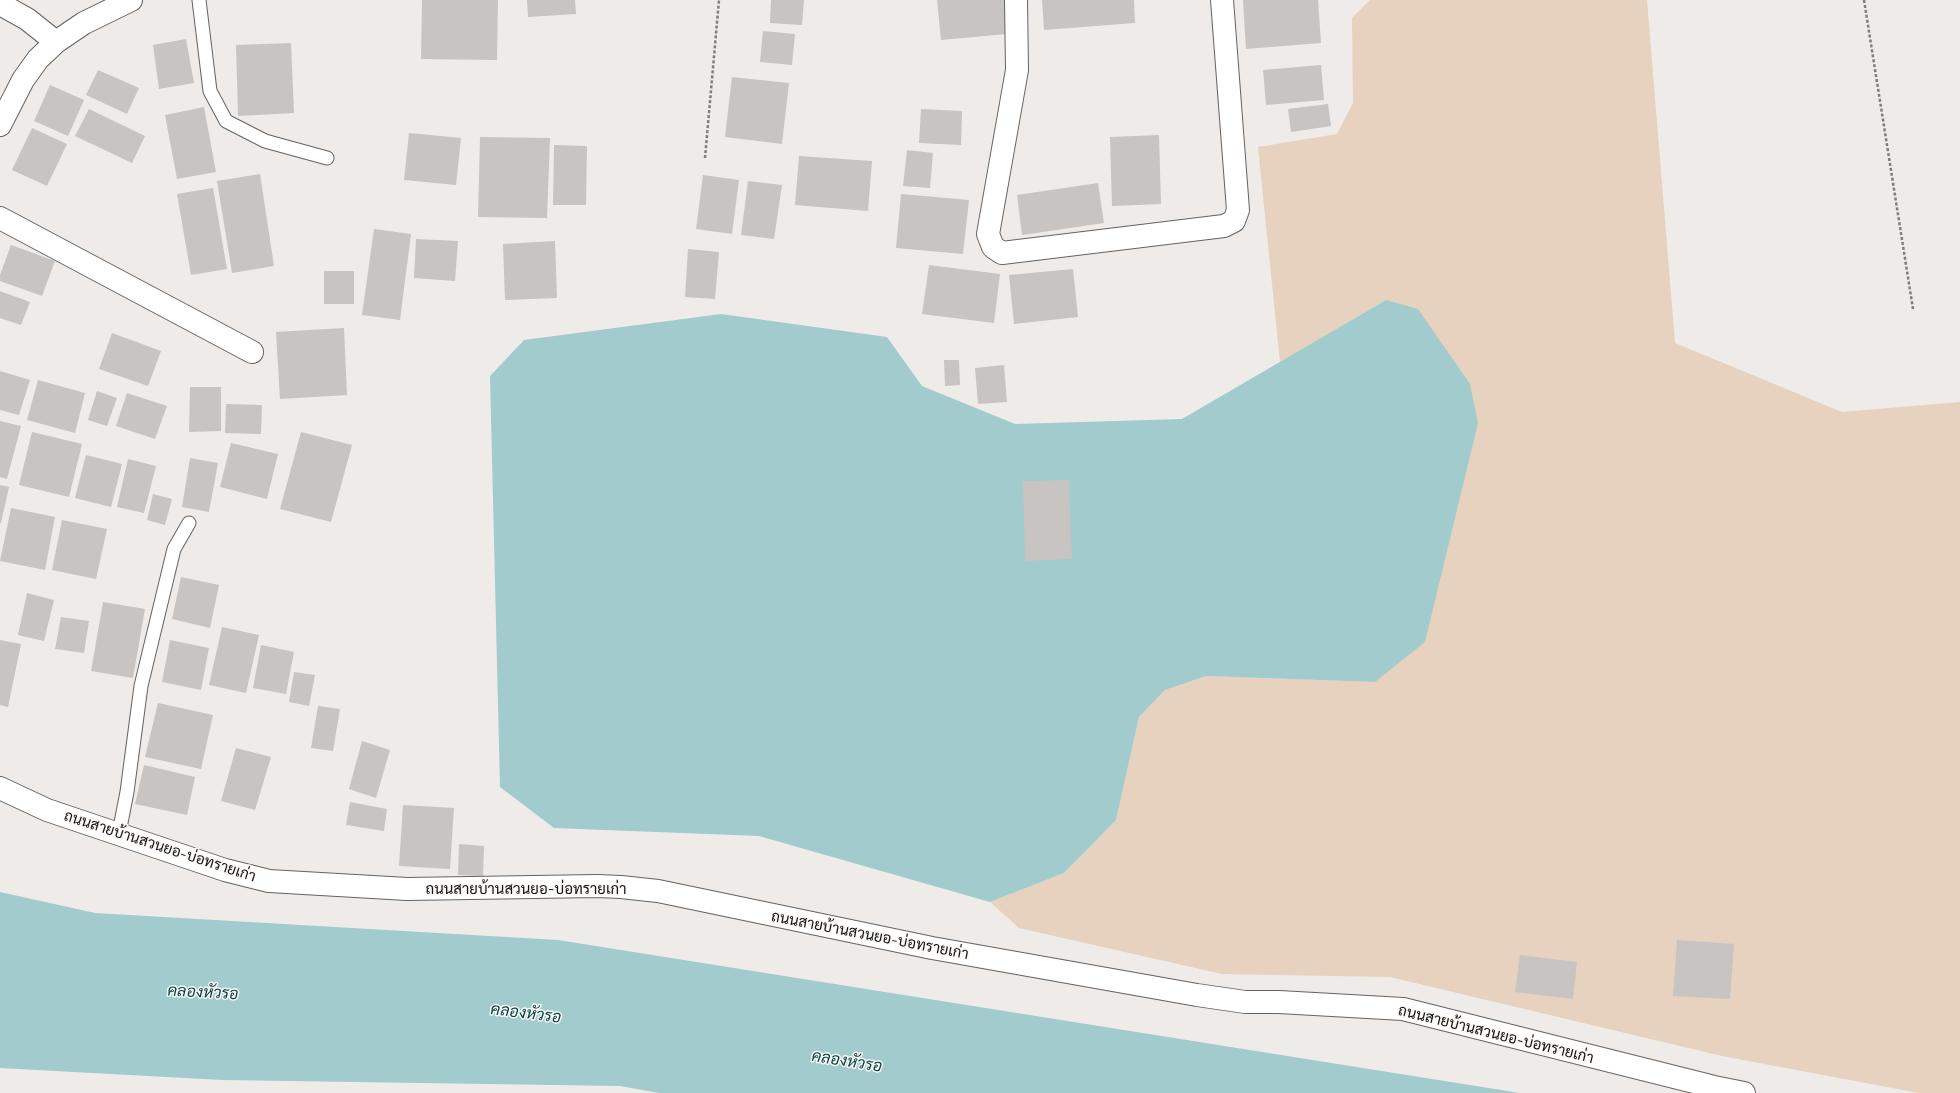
<!DOCTYPE html>
<html>
<head>
<meta charset="utf-8">
<style>
  body { margin:0 }
  canvas { display:block; background:#eeebe8 }
</style>
</head>
<body>
<canvas width="1960" height="1093"></canvas>
<script>
const c = document.querySelector('canvas').getContext('2d');
c.lineJoin = 'round';
function fill(path, color) { c.fillStyle = color; c.fill(path, 'evenodd'); }
const toPath = rows => new Path2D(rows.map(r => 'M' + r).join(''));
function stroke(path, color, width, dash) { c.strokeStyle = color; c.lineWidth = width; c.lineCap = dash ? 'butt' : 'round'; c.setLineDash(dash || []); c.stroke(path); }
function write(font, color, halo, rows, align = 'center') {
  c.font = font + ' "Exo 2",Sarabun,sans-serif'; c.lineWidth = 3; c.setLineDash([]); c.textBaseline = 'middle'; c.strokeStyle = halo; c.fillStyle = color; for (const [text, x, y, turn = 0] of rows) {
    c.save(); c.translate(x, y); c.rotate((+turn || 0) * Math.PI / 180); c.textAlign = isNaN(turn) ? turn : align; if (halo) c.strokeText(text, 0, 0); c.fillText(text, 0, 0); c.restore();
  }
}
fill(toPath([
  [1370,0,1647,0,1675,343,1842,412,1960,402,1960,1093,1919,1093,1722,1056,1390,977,1222,974,1019,928,990,902,1064,873,1116,820,1139,717,1165,690,1206,676,1375,682,1386,300,1280,362,1258,147,1337,134,1353,103,1352,18]
]), '#e6d2be');
fill(toPath([
  [1386,300,1418,309,1470,384,1478,423,1425,642,1375,682,1206,676,1165,690,1139,717,1116,820,1064,873,990,902,759,836,554,828,500,787,490,376,524,340,721,314,887,337,922,386,1015,424,1182,419],
  [0,892,95,913,558,940,1520,1093,659,1093,620,1086,222,1080,0,1068]
]), '#a2cbce');
fill(toPath([
  [422,0,498,0,497,60,421,59],
  [527,0,575,0,576,14,528,17],
  [771,0,804,0,802,25,770,23],
  [937,0,1004,0,1007,34,941,40],
  [1042,0,1134,0,1135,23,1044,30],
  [1243,0,1318,0,1321,43,1246,49],
  [763,31,795,34,792,65,760,62],
  [186,39,194,83,159,89,153,45],
  [291,43,294,113,238,116,236,45],
  [1321,65,1324,100,1266,105,1263,70],
  [98,70,139,88,127,114,86,95],
  [732,77,789,83,782,144,725,137],
  [50,85,84,100,68,136,34,121],
  [1328,104,1331,126,1291,132,1288,109],
  [204,107,216,172,177,179,165,115],
  [89,109,145,136,132,163,75,136],
  [921,109,962,111,961,145,919,143],
  [32,128,67,144,47,186,12,170],
  [409,133,461,138,456,185,404,180],
  [1159,135,1161,204,1112,206,1110,137],
  [480,137,550,138,547,218,478,217],
  [554,145,587,146,586,205,553,205],
  [907,150,933,153,930,188,903,186],
  [799,156,872,161,868,211,795,205],
  [260,174,274,266,232,273,217,181],
  [703,175,739,180,732,234,696,229],
  [748,181,782,185,774,239,741,235],
  [1098,183,1104,223,1022,235,1017,195],
  [213,188,227,269,191,275,177,194],
  [901,194,969,200,963,254,896,248],
  [374,229,411,234,400,320,362,315],
  [416,239,458,241,455,281,414,278],
  [555,241,557,298,505,300,503,244],
  [11,245,55,261,42,296,0,281,0,275],
  [688,249,719,252,715,299,685,297],
  [929,265,1000,274,994,323,922,314],
  [1073,269,1078,317,1014,324,1009,275],
  [324,271,354,271,354,304,324,304],
  [0,291,30,302,21,325,0,318],
  [344,328,347,395,280,399,276,332],
  [112,333,161,351,148,386,99,369],
  [944,360,959,360,960,385,945,386],
  [1004,365,1007,402,978,404,975,368],
  [0,371,30,380,19,415,0,410],
  [38,380,85,393,75,433,27,420],
  [190,387,221,387,221,431,189,432],
  [97,391,117,398,107,426,88,420],
  [127,393,167,406,155,439,116,426],
  [226,404,262,405,261,434,225,433],
  [0,421,21,426,7,479,0,477],
  [32,432,82,444,69,497,19,485],
  [301,432,352,445,331,522,280,509],
  [231,443,278,454,267,499,220,487],
  [86,455,122,464,111,507,75,498],
  [190,458,218,463,209,512,182,507],
  [128,459,156,466,144,513,117,507],
  [1069,480,1072,559,1025,561,1023,481],
  [0,485,9,487,1,523,0,523],
  [153,494,172,499,165,525,147,520],
  [11,508,55,517,45,570,0,561],
  [62,520,107,529,96,579,52,570],
  [181,577,219,585,210,628,172,619],
  [27,593,54,600,44,641,18,635],
  [103,602,145,609,133,678,91,671],
  [61,617,89,621,84,653,55,649],
  [222,627,259,635,246,693,209,685],
  [0,640,21,644,8,707,0,705],
  [170,640,209,648,201,690,162,682],
  [261,645,294,652,286,694,253,688],
  [294,672,315,675,309,706,289,702],
  [158,703,213,715,201,769,145,757],
  [318,706,340,709,333,751,311,748],
  [362,741,390,750,376,798,349,789],
  [236,748,271,757,255,810,221,801],
  [144,765,195,777,187,815,135,804],
  [350,802,387,809,384,831,346,825],
  [403,805,454,808,450,869,399,866],
  [459,844,484,846,483,876,458,875],
  [1677,940,1734,944,1730,999,1673,996],
  [1520,955,1577,962,1573,999,1515,992]
]), '#c7c4c1');
const lane = toPath([
  [199,0,210,91,226,121,265,141,327,158],
  [119,833,127,792,141,686,174,549,189,523]
]);
const street = toPath([
  [1016,0,1017,70,988,234,993,247,1002,253,1224,226,1234,221,1238,210,1222,0],
  [0,218,252,352],
  [0,788,47,810,225,870,269,881,407,889,597,886,621,887,658,891,932,948,1197,995,1245,1002,1279,1002,1403,1009,1714,1087,1744,1093]
]);
const secondary = toPath([
  [0,4,27,19,56,42],
  [0,125,23,80,38,59,56,42,84,23,131,0]
]);
stroke(lane, '#656360', 15);
stroke(street, '#656360', 24);
stroke(secondary, '#656360', 24);
stroke(toPath([
  [1864,0,1913,309],
  [705,158,719,0]
]), '#7f7d7b', 2.5, [3, 2]);
stroke(lane, '#fff', 13);
stroke(street, '#fff', 22);
stroke(secondary, '#fff', 22);
write('15px', '#141312', '#fbf8f5', [
  ["ถนนสายบ้านสวนยอ-บ่อทรายเก่า",160,846,18],
  ["ถนนสายบ้านสวนยอ-บ่อทรายเก่า",526,889],
  ["ถนนสายบ้านสวนยอ-บ่อทรายเก่า",870,935,11],
  ["ถนนสายบ้านสวนยอ-บ่อทรายเก่า",1496,1034,14]
]);
write('italic 16px', '#003f44', '#fbf8f5', [
  ["คลองหัวรอ",203,992,3],
  ["คลองหัวรอ",526,1013,7],
  ["คลองหัวรอ",847,1061,9]
]);
</script>
</body>
</html>
